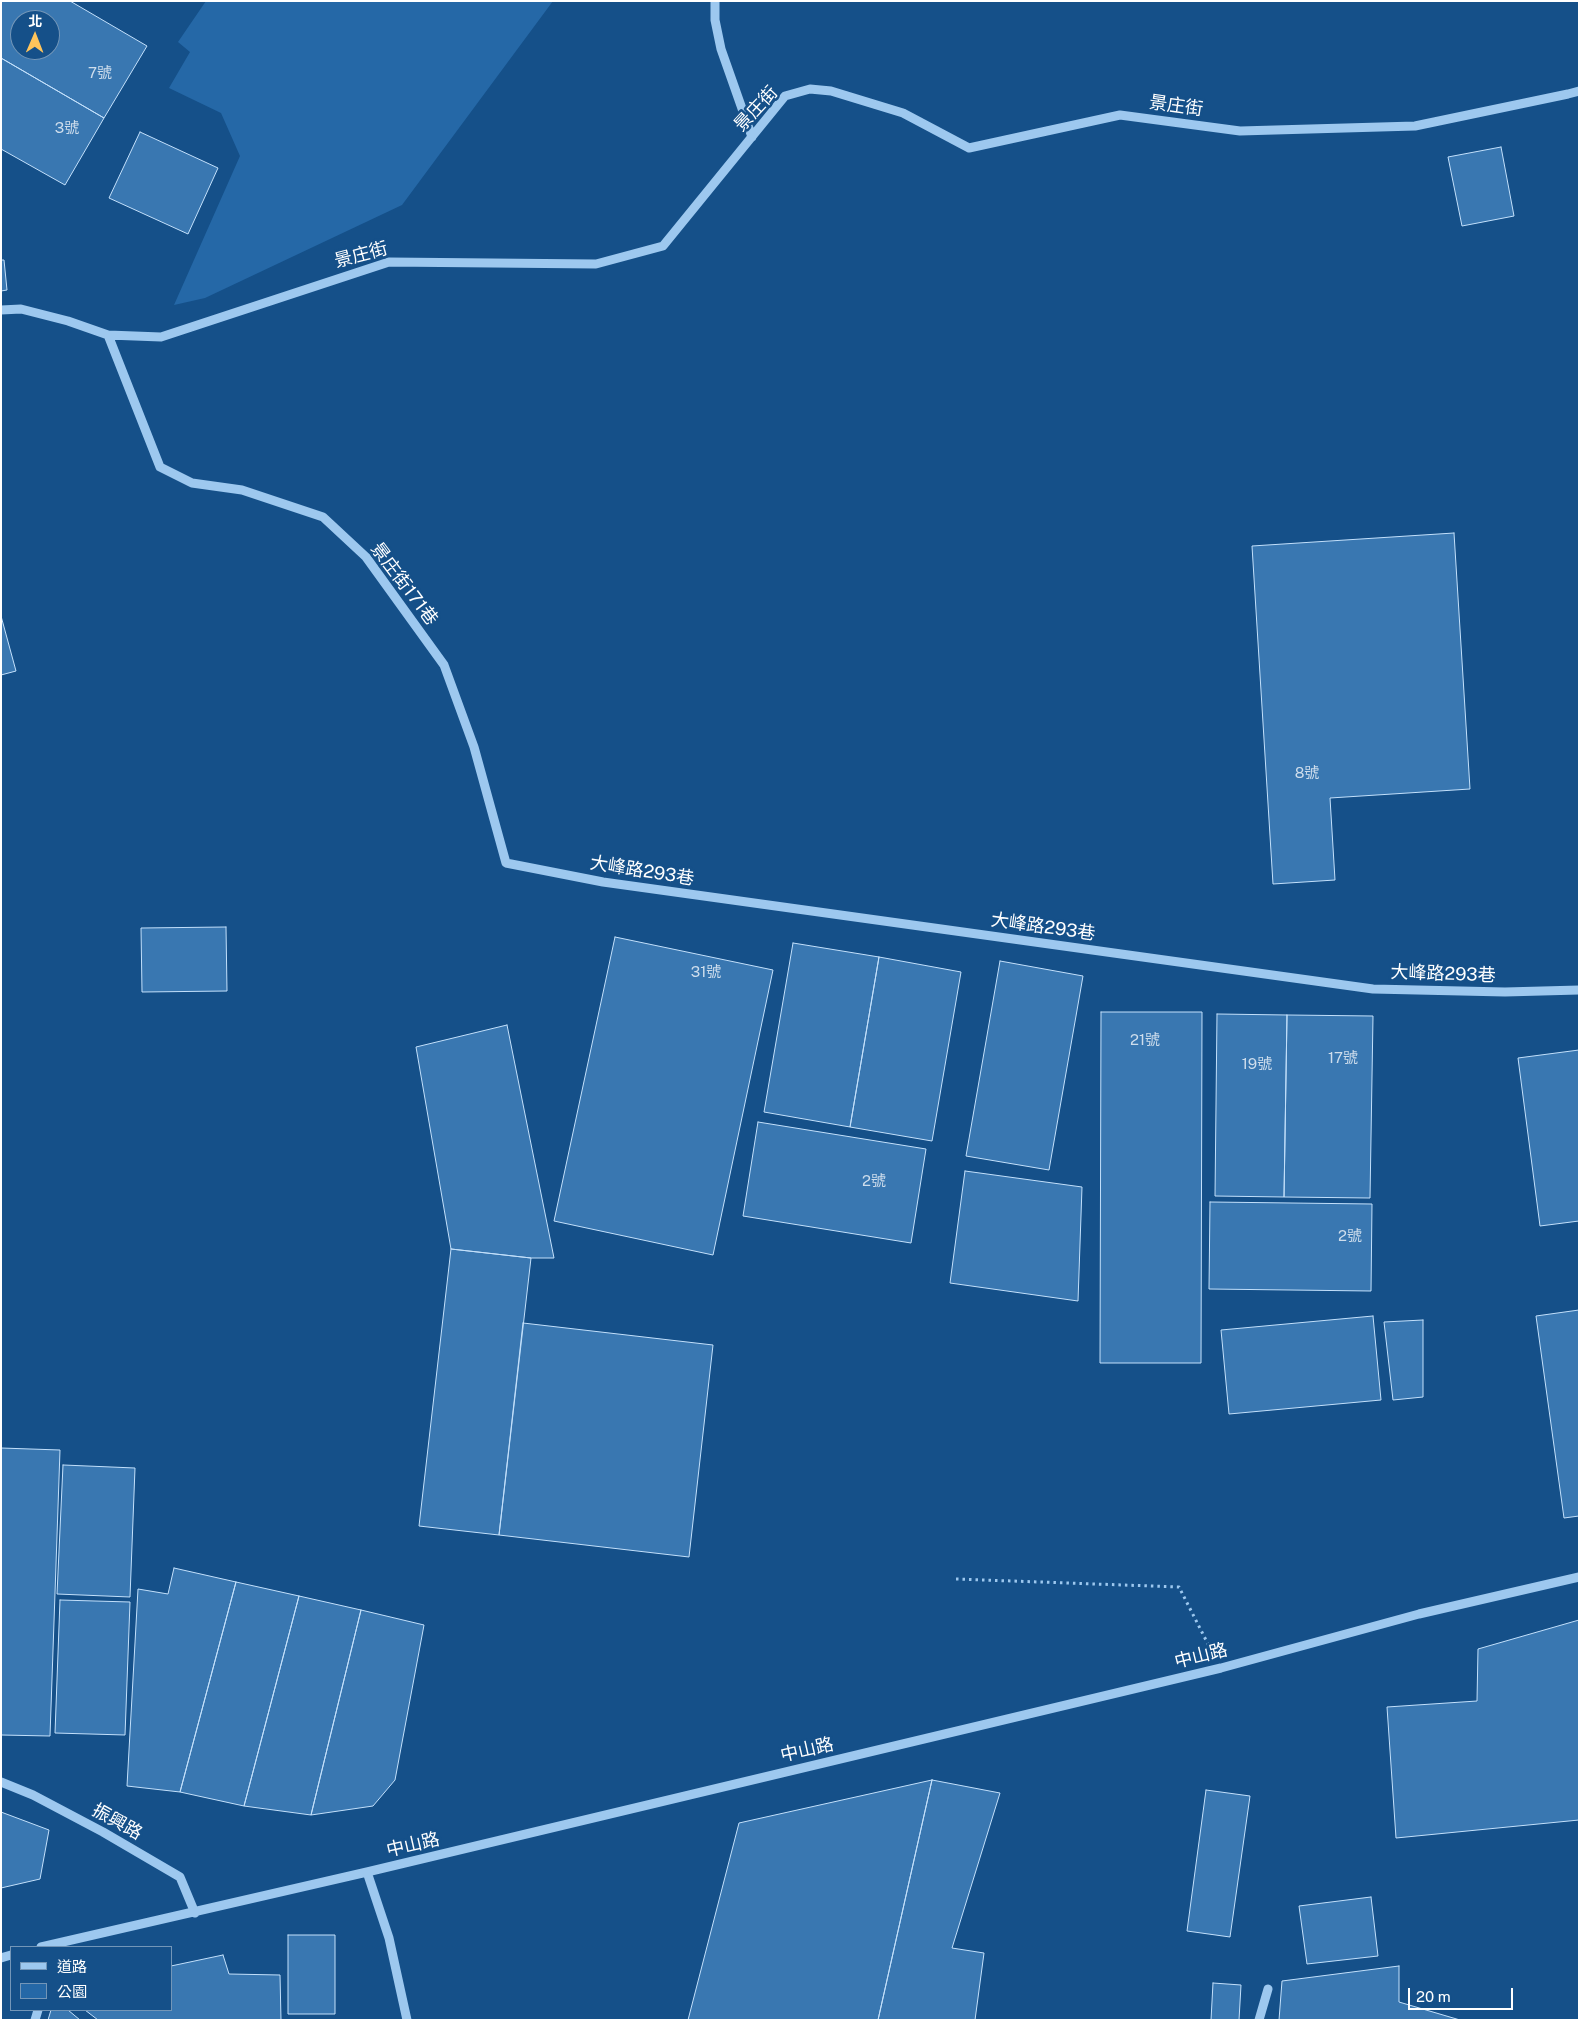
<!DOCTYPE html>
<html>
<head>
<meta charset="utf-8">
<style>
  body { margin:0 }
  #map { position:relative; width:1580px; height:2021px; overflow:hidden; background:#155089; font-family:"Public Sans","Noto Sans TC",sans-serif }
  canvas { display:block }
  .frame { position:absolute; inset:0; border:2px solid #fff; pointer-events:none }
  .legend { position:absolute; left:10px; top:1946px; width:162px; height:65px; box-sizing:border-box; background:#155089; border:1px solid #7396b8; margin:0; padding:6px 9px; list-style:none; font-size:15px; color:#fff }
  .legend li { display:flex; align-items:center; gap:10px; height:25px }
  .legend b { width:25px; border:1px solid #7396b8 }
  .north { position:absolute; left:10px; top:10px; width:50px; height:50px; box-sizing:border-box; background:#155089; border:1px solid #7396b8; border-radius:50%; rotate:1deg; font-size:14px; font-weight:700; line-height:20px; text-align:center; color:#fff }
  .north::after { content:''; display:block; margin:auto; width:18px; height:22px; background:#ffc45b; clip-path:polygon(50% 0,100% 100%,50% 72%,0 100%) }
  .scale { position:absolute; left:1408px; top:1988px; width:105px; height:22px; box-sizing:border-box; border:2px solid #fff; border-top:0; padding-left:6px; font-size:15px; line-height:18px; white-space:nowrap; color:#fff; -webkit-text-stroke:4px #155089; paint-order:stroke }
</style>
</head>
<body>
<div id="map">
<canvas width="1580" height="2021"></canvas>
<div class="frame"></div>
<ul class="legend">
<li><b style="height:6px;background:#9dc8ef"></b>道路</li>
<li><b style="height:14px;background:#2568a7"></b>公園</li>
</ul>
<div class="north">北</div>
<div class="scale">20 m</div>
</div>
<script>
const c = document.querySelector('canvas').getContext('2d');
c.lineJoin = 'round';
function fill(path, color) { c.fillStyle = color; c.fill(path, 'evenodd'); }
const toPath = rows => new Path2D(rows.map(r => 'M' + r).join(''));
function stroke(path, color, width, dash) { c.strokeStyle = color; c.lineWidth = width; c.lineCap = dash ? 'butt' : 'round'; c.setLineDash(dash || []); c.stroke(path); }
function write(font, color, halo, rows, align = 'center') {
  c.font = font + ' "Public Sans","Noto Sans TC",sans-serif'; c.lineWidth = 5; c.setLineDash([]); c.textBaseline = 'middle'; c.strokeStyle = halo; c.fillStyle = color; for (const [text, x, y, turn = 0] of rows) {
    c.save(); c.translate(x, y); c.rotate((+turn || 0) * Math.PI / 180); c.textAlign = isNaN(turn) ? turn : align; if (halo) c.strokeText(text, 0, 0); c.fillText(text, 0, 0); c.restore();
  }
}
fill(toPath([
  [206,1,553,1,402,205,205,298,174,305,240,156,221,113,169,88,190,52,178,42]
]), '#2568a7');
const building = toPath([
  [1,1,70,1,147,46,104,118,1,58,1,1],
  [20,20,50,20,50,50,20,50,20,20],
  [1,58,104,118,65,185,1,149,1,58],
  [140,132,218,168,188,234,109,198,140,132],
  [1501,147,1514,216,1462,226,1448,157,1501,147],
  [1,260,4,260,7,290,1,291,1,260],
  [1454,533,1470,789,1330,798,1335,880,1273,884,1252,546,1454,533],
  [1,616,16,671,1,675,1,616],
  [226,927,227,991,142,992,141,928,226,927],
  [615,937,773,970,713,1255,554,1221,615,937],
  [793,943,879,957,850,1127,764,1112,793,943],
  [879,957,961,972,932,1141,850,1127,879,957],
  [1000,961,1083,976,1049,1170,966,1156,1000,961],
  [1101,1012,1202,1012,1201,1363,1100,1363,1101,1012],
  [1217,1014,1287,1015,1284,1197,1215,1196,1217,1014],
  [1287,1015,1373,1016,1370,1198,1284,1197,1287,1015],
  [507,1025,554,1258,531,1258,451,1249,416,1047,507,1025],
  [1579,1050,1579,1221,1540,1226,1518,1058,1579,1050],
  [758,1122,926,1149,911,1243,743,1216,758,1122],
  [965,1171,1082,1187,1078,1301,950,1283,965,1171],
  [1210,1202,1372,1204,1371,1291,1209,1289,1210,1202],
  [451,1249,531,1258,499,1535,419,1526,451,1249],
  [1579,1310,1579,1516,1564,1518,1536,1316,1579,1310],
  [1373,1316,1381,1400,1229,1414,1221,1330,1373,1316],
  [1423,1320,1423,1397,1393,1400,1384,1322,1423,1320],
  [523,1323,713,1345,689,1557,499,1535,523,1323],
  [1,1448,60,1450,50,1736,1,1735,1,1448],
  [63,1465,135,1468,130,1597,57,1594,63,1465],
  [174,1568,236,1582,180,1792,127,1786,138,1589,168,1594,174,1568],
  [236,1582,299,1596,244,1806,180,1792,236,1582],
  [299,1596,361,1610,311,1815,244,1806,299,1596],
  [60,1600,130,1602,125,1735,55,1733,60,1600],
  [361,1610,424,1625,395,1780,373,1806,311,1815,361,1610],
  [1579,1620,1579,1820,1396,1838,1387,1707,1477,1701,1478,1649,1579,1620],
  [932,1780,878,2020,688,2020,739,1823,932,1780],
  [932,1780,1000,1793,952,1948,984,1953,975,2020,878,2020,932,1780],
  [1206,1790,1250,1796,1230,1937,1187,1931,1206,1790],
  [1,1812,49,1830,40,1879,1,1888,1,1812],
  [1371,1897,1378,1956,1307,1964,1299,1906,1371,1897],
  [288,1935,335,1935,335,2014,288,2014,288,1935],
  [223,1955,229,1974,280,1975,281,2020,98,2020,85,2010,171,2010,171,1966,223,1955],
  [1399,1966,1399,2002,1460,2020,1279,2020,1282,1981,1399,1966],
  [1213,1983,1241,1985,1239,2020,1211,2020,1213,1983],
  [51,2010,68,2010,80,2020,48,2020,51,2010]
]);
fill(building, '#3977b1');
stroke(building, '#c3e0fb', 1);
stroke(toPath([
  [956,1579,1179,1587,1210,1648]
]), '#9dc8ef', 3, [2.5, 4]);
stroke(toPath([
  [715,1,715,20,721,49,752,137],
  [1,310,21,309,68,321,108,335,161,337,389,262,596,264,663,246,785,96,810,89,831,91,903,113,969,148,1120,115,1240,131,1415,126,1568,94,1579,91],
  [108,335,160,467,192,483,242,490,323,517,366,557,444,665,474,747,506,863,603,882,1373,989,1505,992,1579,990],
  [1,1782,33,1795,103,1832,180,1877,195,1913],
  [367,1872,389,1938,407,2020],
  [41,1947,367,1872,1221,1668,1419,1614,1579,1577],
  [1,1958,11,1955],
  [35,2020,38,2010],
  [1259,2020,1268,1989]
]), '#9dc8ef', 9);
write('15px', '#ceddec', null, [
  ["7號",100,73],
  ["3號",67,128],
  ["8號",1307,773],
  ["31號",706,972],
  ["21號",1145,1040],
  ["17號",1343,1058],
  ["19號",1257,1064],
  ["2號",874,1181],
  ["2號",1350,1236]
]);
write('18px', '#fff', '#155089', [
  ["景庄街",1176,106,8],
  ["景庄街",756,109,-47],
  ["景庄街",361,255,-15],
  ["景庄街171巷",404,584,53],
  ["大峰路293巷",642,871,9],
  ["大峰路293巷",1043,927,8],
  ["大峰路293巷",1443,974,2],
  ["中山路",1201,1656,-14],
  ["中山路",807,1750,-13],
  ["振興路",117,1822,29],
  ["中山路",413,1845,-13]
]);
</script>
</body>
</html>
